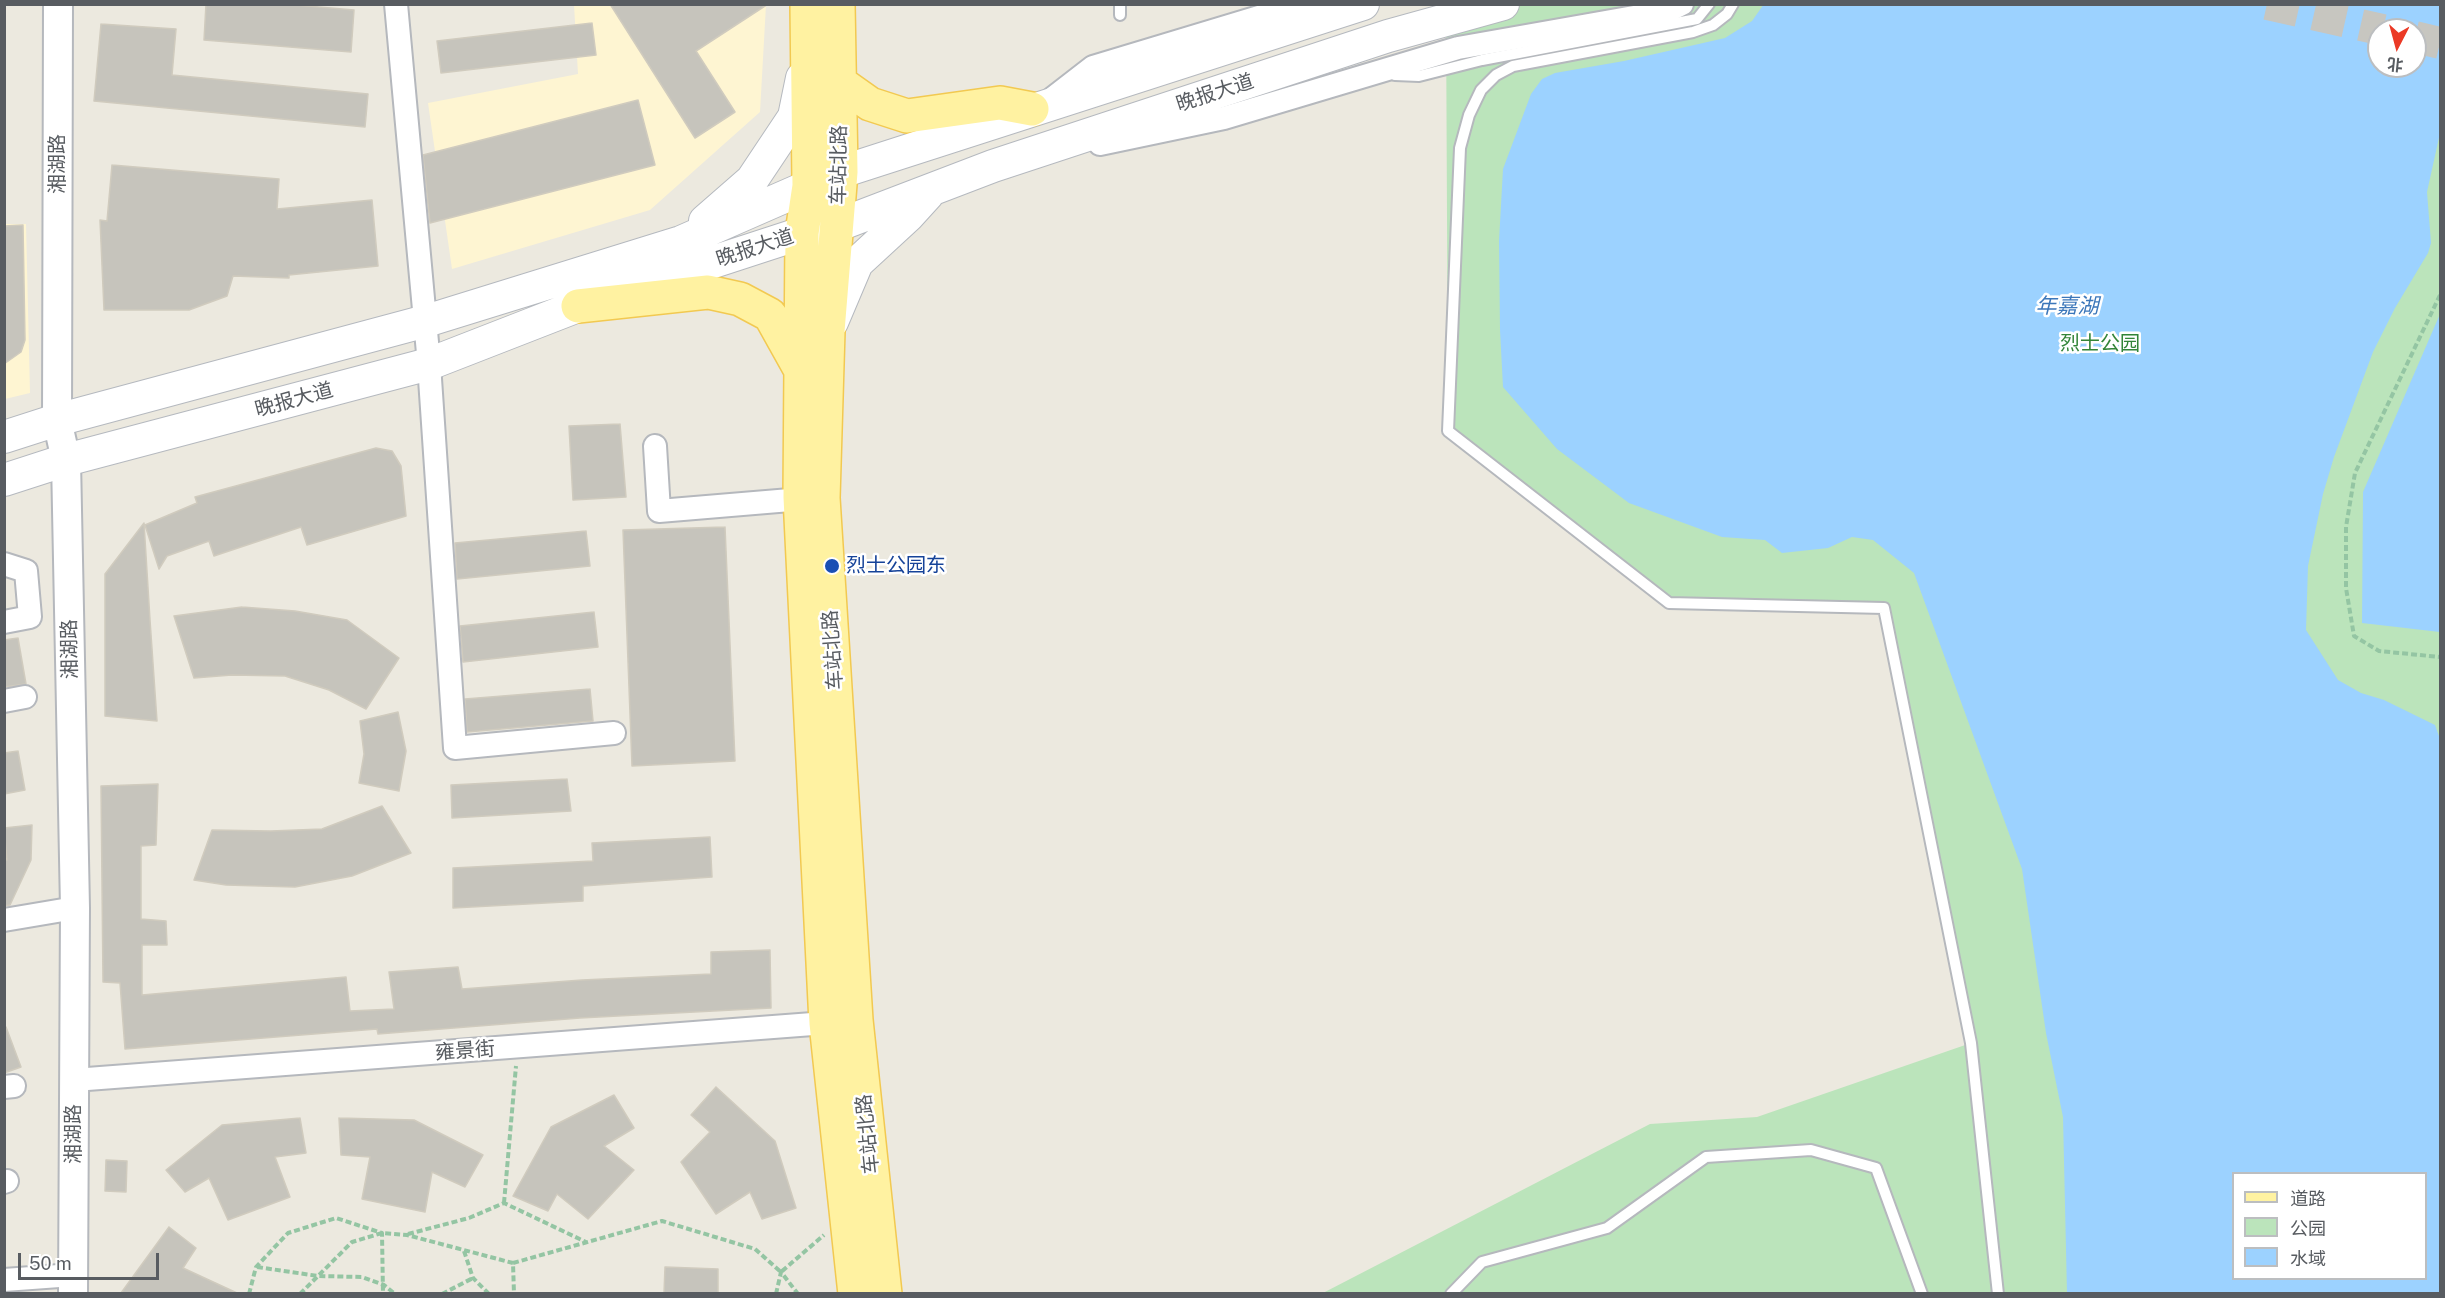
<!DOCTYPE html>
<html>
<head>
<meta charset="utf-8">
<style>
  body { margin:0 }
  #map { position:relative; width:2445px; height:1298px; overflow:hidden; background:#ece9df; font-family:"Public Sans","Noto Sans SC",sans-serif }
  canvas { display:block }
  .frame { position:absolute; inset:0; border:6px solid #585c61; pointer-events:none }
  .legend { position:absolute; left:2232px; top:1172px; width:195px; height:108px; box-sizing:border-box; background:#fff; border:2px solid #bcbec0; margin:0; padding:8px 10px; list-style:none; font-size:18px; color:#585c61 }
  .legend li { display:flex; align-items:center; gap:12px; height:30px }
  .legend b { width:30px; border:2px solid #bcbec0 }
  .north { position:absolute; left:2367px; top:18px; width:60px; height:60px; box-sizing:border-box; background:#fff; border:2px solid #bcbec0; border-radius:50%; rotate:186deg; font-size:16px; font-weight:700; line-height:24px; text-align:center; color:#585c61 }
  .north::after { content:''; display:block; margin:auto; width:21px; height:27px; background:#eb3a26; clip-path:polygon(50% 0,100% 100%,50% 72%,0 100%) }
  .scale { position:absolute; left:18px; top:1253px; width:141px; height:27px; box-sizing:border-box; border:3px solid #585c61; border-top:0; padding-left:8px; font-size:18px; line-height:21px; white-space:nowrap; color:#585c61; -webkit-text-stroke:4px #fff; paint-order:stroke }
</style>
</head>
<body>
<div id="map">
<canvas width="2445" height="1298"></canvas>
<div class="frame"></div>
<ul class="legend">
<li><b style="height:8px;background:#fff2a1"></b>道路</li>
<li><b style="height:16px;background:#bbe4bb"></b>公园</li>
<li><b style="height:16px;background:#9cd2ff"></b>水域</li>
</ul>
<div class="north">北</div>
<div class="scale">50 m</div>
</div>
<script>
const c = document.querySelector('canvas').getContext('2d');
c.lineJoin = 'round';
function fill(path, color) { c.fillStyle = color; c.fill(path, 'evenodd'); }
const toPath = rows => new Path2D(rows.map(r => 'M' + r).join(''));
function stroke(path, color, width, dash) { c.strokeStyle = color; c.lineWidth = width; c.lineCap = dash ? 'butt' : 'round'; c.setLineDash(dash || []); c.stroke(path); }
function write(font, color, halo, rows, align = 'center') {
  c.font = font + ' "Public Sans","Noto Sans SC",sans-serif'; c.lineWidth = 5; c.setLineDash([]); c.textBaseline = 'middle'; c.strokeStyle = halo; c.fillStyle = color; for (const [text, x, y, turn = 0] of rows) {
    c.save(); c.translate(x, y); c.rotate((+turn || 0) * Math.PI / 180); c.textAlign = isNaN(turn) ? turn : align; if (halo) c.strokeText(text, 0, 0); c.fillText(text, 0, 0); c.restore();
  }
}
fill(toPath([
  [574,5,766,5,760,112,650,210,452,269,428,103,578,74],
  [4,224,26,224,30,393,5,399]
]), '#fef5d2');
fill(toPath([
  [1446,5,2440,5,2440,1293,1321,1294,1650,1124,1757,1117,1971,1043,1884,608,1669,603,1448,431],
  [2379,30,2415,30,2415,66,2379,66],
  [2234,1174,2426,1174,2426,1278,2234,1278]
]), '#bbe4bb');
fill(toPath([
  [1764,4,2440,5,2440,133,2427,192,2431,243,2428,253,2395,308,2373,352,2334,457,2323,494,2308,566,2306,630,2338,680,2361,693,2384,700,2435,725,2440,739,2440,1293,2067,1293,2063,1117,2046,1033,2022,869,1914,573,1873,540,1852,537,1828,548,1782,553,1765,540,1722,537,1629,503,1557,449,1503,387,1500,330,1499,241,1503,169,1531,94,1542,79,1555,73,1624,61,1725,38,1752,21],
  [2379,30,2415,30,2415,66,2379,66],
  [2234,1174,2426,1174,2426,1278,2234,1278],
  [2440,314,2440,632,2362,623,2363,492]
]), '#9cd2ff');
const building = toPath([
  [206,4,284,4,354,10,351,52,204,40,206,4],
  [610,4,768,4,696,51,735,112,695,138,610,4],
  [592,23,596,55,441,73,437,41,592,23],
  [101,24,176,29,172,75,368,94,365,127,94,101,101,24],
  [638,100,655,165,430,223,423,155,638,100],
  [112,165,279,179,277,209,372,200,378,266,289,275,289,278,233,276,227,296,189,310,104,310,100,220,107,221,112,165],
  [23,225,25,340,21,352,4,364,4,226,23,225],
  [620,424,626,497,573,500,569,426,620,424],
  [376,448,392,451,401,466,406,516,307,545,301,527,214,556,209,541,167,556,159,569,145,525,197,503,195,497,376,448],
  [144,523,150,620,157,721,105,716,105,574,144,523],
  [725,527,735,761,632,766,623,530,725,527],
  [586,531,590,566,457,579,455,543,586,531],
  [242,607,295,611,347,620,399,658,366,709,329,690,285,676,232,675,194,678,174,616,242,607],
  [594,612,598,647,463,662,460,626,594,612],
  [18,638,26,684,4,687,4,640,18,638],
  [590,689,593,721,467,732,465,699,590,689],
  [398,712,406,751,399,791,359,783,364,754,360,721,398,712],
  [18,751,25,790,4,794,4,753,18,751],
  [567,779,571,811,452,818,451,785,567,779],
  [158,784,156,845,141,846,141,919,166,921,167,945,142,945,142,995,346,977,350,1011,394,1009,389,972,458,967,462,989,582,980,711,974,711,952,770,950,771,1008,580,1018,378,1034,377,1029,125,1049,120,983,103,982,101,786,158,784],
  [382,806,411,853,352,876,295,887,226,885,194,880,212,830,271,831,322,829,382,806],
  [32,825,31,860,10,905,4,906,4,860,7,860,4,828,32,825],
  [710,837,712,877,583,886,583,901,453,908,453,868,593,861,592,843,710,837],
  [6,1027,21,1067,4,1073,4,1028,6,1027],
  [716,1087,775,1141,796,1208,762,1219,750,1192,716,1214,681,1162,710,1132,691,1115,716,1087],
  [614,1095,634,1128,604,1146,634,1170,588,1219,557,1194,548,1211,513,1196,551,1127,614,1095],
  [300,1118,306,1153,275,1157,290,1197,228,1220,209,1178,185,1192,166,1170,222,1125,300,1118],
  [339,1118,414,1120,483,1155,465,1187,432,1172,425,1212,362,1199,370,1157,341,1155,339,1118],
  [106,1160,127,1161,126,1192,105,1191,106,1160],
  [169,1227,196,1248,183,1268,237,1293,121,1293,169,1227],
  [665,1267,718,1269,718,1293,664,1293,665,1267]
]);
fill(building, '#c6c4bc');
stroke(building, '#d0cbbe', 1.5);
stroke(toPath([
  [2267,4,2383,30],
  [2415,37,2440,43]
]), '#c7c6c0', 32, [32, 16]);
const service = toPath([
  [1733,4,1727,14,1713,25,1693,32,1513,66,1496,75,1481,90,1469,115,1460,148,1448,431,1669,603,1884,608,1971,1043,1998,1294],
  [1120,15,1120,4],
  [1395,75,1419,76,1482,60,1697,19,1709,4],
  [1451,1294,1482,1262,1607,1228,1706,1157,1811,1150,1876,1168,1922,1294]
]);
const minor = toPath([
  [396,4,429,364,455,748,614,733],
  [1053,98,1093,67,1302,4],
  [1100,144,1224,118,1458,48,1668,11,1682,4],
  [655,446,659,511,814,498],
  [4,564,26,571,30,617,4,622],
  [4,701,25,697],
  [4,920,75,908],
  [74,1080,839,1022],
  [4,1087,14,1086],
  [4,1182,7,1181],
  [4,1280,73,1275]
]);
const tertiary = toPath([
  [58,4,57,420,66,460,75,908,73,1294]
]);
const secondary = toPath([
  [705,221,752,180,794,117,802,78],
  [832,322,857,263,908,216,928,194],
  [4,437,57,420,426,321,681,242,841,172,1363,4],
  [4,480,66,460,429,364,578,306,802,233,836,226,993,166,1388,36,1503,4]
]);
const primary = toPath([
  [807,4,809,186,802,233,800,497,826,1023,855,1294],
  [838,4,841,172,828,331,823,498,856,1020,885,1294],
  [839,82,870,104,907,116,1000,103,1032,109],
  [578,306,708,292,740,299,770,315,799,367]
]);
stroke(service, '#b5b8bd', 14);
stroke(minor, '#b5b8bd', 26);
stroke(tertiary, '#b5b8bd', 32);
stroke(secondary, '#b5b9bf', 34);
stroke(primary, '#f2c951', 36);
stroke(toPath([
  [2440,295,2355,473,2346,527,2346,588,2354,636,2379,651,2440,657],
  [504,1203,516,1066],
  [408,1234,469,1218,504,1203,586,1242],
  [464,1251,473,1278,489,1294],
  [513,1263,662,1221,755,1249,781,1272,824,1235],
  [257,1267,318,1276,362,1277,384,1285,395,1294],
  [249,1294,256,1267,288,1233,336,1218,382,1233,383,1294],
  [300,1294,352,1242,382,1233,407,1235,513,1263,514,1294],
  [442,1294,473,1278],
  [776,1294,781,1272,798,1294]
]), '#94c5a3', 4, [6, 3]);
stroke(service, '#fff', 10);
stroke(minor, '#fff', 22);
stroke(tertiary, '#fff', 28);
stroke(secondary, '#fff', 32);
stroke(primary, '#fff2a1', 33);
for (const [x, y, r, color] of [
  [832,566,8,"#1a4fb4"]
]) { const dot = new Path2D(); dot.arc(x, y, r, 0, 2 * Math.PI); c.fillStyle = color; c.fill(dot); stroke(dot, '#fff', 2); }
write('20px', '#585c61', '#fff', [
  ["晚报大道",1215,93,-18],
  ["湘湖路",58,164,-90],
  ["车站北路",839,165,-89],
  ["晚报大道",755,248,-18],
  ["晚报大道",294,400,-15],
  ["湘湖路",70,649,-91],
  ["车站北路",833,650,-94],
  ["雍景街",465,1051,-4],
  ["湘湖路",74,1134,-90],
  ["车站北路",868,1134,-96]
]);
write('20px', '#338539', '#fff', [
  ["烈士公园",2100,344]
]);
write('20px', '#164399', '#fff', [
  ["烈士公园东",846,566]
], 'left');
write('italic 21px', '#3c77ba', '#fff', [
  ["年嘉湖",2067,307]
]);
</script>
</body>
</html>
